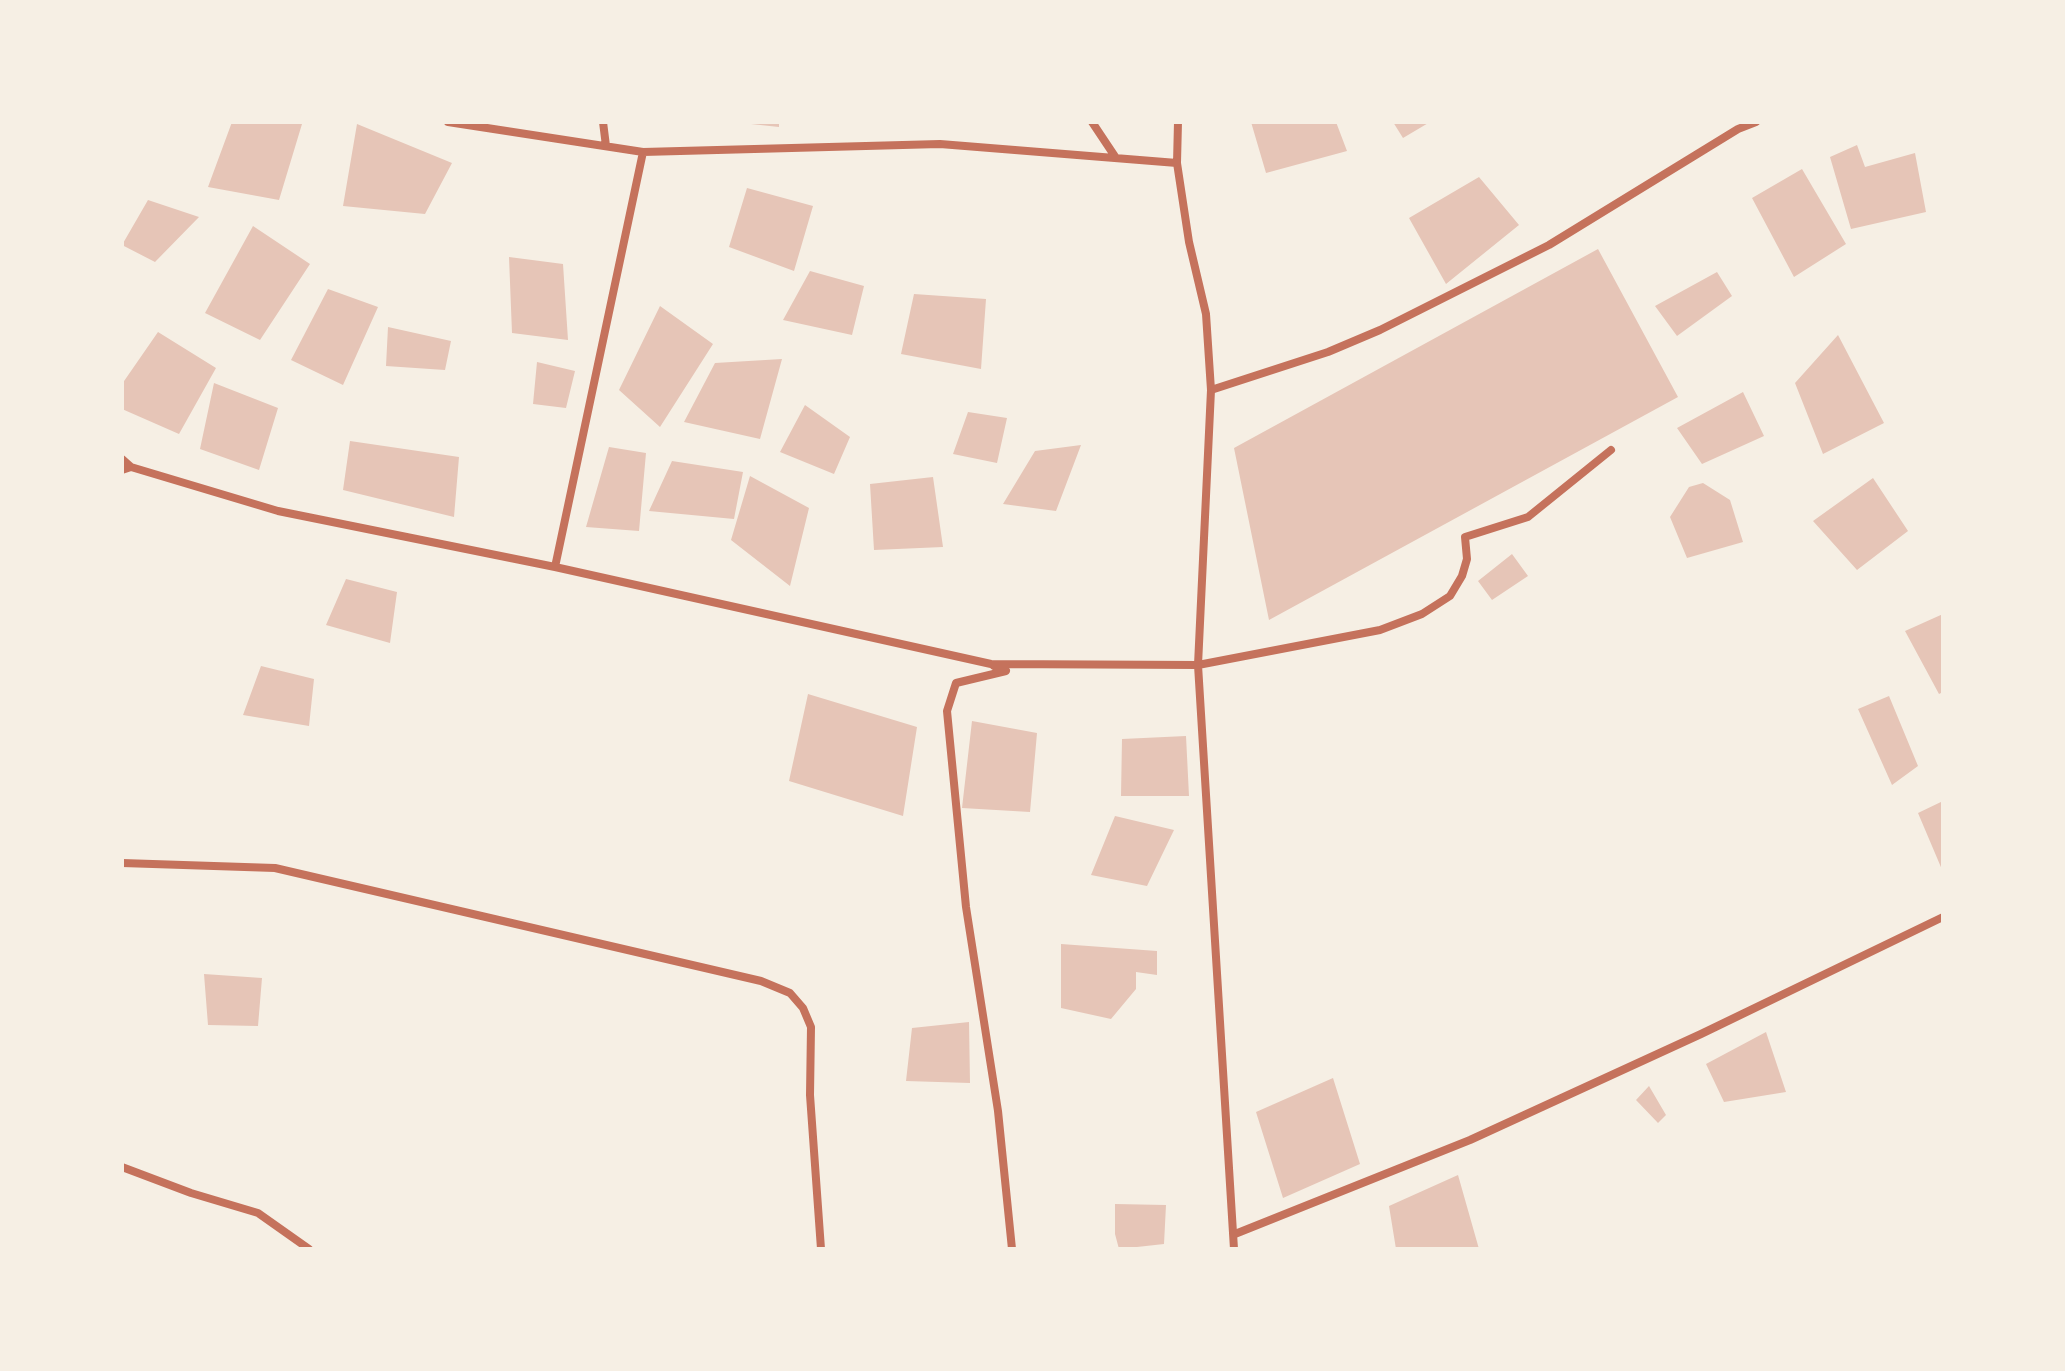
<!DOCTYPE html>
<html>
<head>
<meta charset="utf-8">
<style>
  body { margin:0 }
  #map { position:relative; width:2065px; height:1371px; overflow:hidden; background:#f6efe4; font-family:Raleway,sans-serif }
  canvas { display:block }
  .frame { position:absolute; inset:0; border:124px solid #f6efe4; pointer-events:none }
</style>
</head>
<body>
<div id="map">
<canvas width="2065" height="1371"></canvas>
<div class="frame"></div>
</div>
<script>
const c = document.querySelector('canvas').getContext('2d');
c.lineJoin = 'round';
function fill(path, color) { c.fillStyle = color; c.fill(path, 'evenodd'); }
const toPath = rows => new Path2D(rows.map(r => 'M' + r).join(''));
function stroke(path, color, width, dash) { c.strokeStyle = color; c.lineWidth = width; c.lineCap = dash ? 'butt' : 'round'; c.setLineDash(dash || []); c.stroke(path); }
fill(toPath([
  [232,122,302,124,279,200,208,187],
  [751,122,779,122,779,127,751,124],
  [1251,122,1336,122,1347,151,1266,173],
  [1393,122,1430,122,1403,138],
  [357,124,452,163,425,214,343,206],
  [1857,145,1865,167,1915,153,1926,212,1851,229,1830,157],
  [1802,169,1846,244,1794,277,1752,198],
  [1479,177,1519,225,1446,284,1409,218],
  [747,188,813,206,794,271,729,247],
  [148,200,199,217,155,262,122,245],
  [253,226,310,264,260,340,205,313],
  [1598,249,1678,397,1269,620,1234,448],
  [509,257,563,264,568,340,512,333],
  [810,271,864,286,852,335,783,320],
  [1717,272,1732,296,1677,336,1655,306],
  [328,289,378,307,343,385,291,360],
  [914,294,986,299,981,369,901,354],
  [660,306,713,344,660,427,619,390],
  [388,327,451,341,445,370,386,366],
  [158,332,216,368,179,434,122,409,122,384],
  [1838,335,1884,423,1823,454,1795,383],
  [782,359,760,439,684,422,715,363],
  [537,362,575,371,566,408,533,404],
  [214,383,278,408,259,470,200,449],
  [1743,392,1764,436,1702,464,1677,428],
  [805,405,850,437,834,474,780,452],
  [968,412,1007,418,997,463,953,454],
  [350,441,459,457,454,517,343,490],
  [1081,445,1056,511,1003,504,1035,451],
  [609,447,646,453,639,531,586,527],
  [672,461,743,472,734,519,649,511],
  [750,476,809,508,790,586,731,540],
  [933,477,943,547,874,550,870,484],
  [1873,478,1908,531,1857,570,1813,521],
  [1703,483,1730,500,1743,542,1687,558,1670,517,1689,487],
  [1512,554,1528,576,1492,600,1478,581],
  [346,579,397,592,390,643,326,625],
  [1943,614,1943,692,1939,694,1905,631],
  [261,666,314,679,309,726,243,715],
  [808,694,917,727,903,816,789,781],
  [1889,696,1918,766,1892,785,1858,709],
  [972,721,1037,733,1030,812,962,808],
  [1186,736,1189,796,1121,796,1122,739],
  [1943,801,1943,872,1918,813],
  [1115,816,1174,830,1147,886,1091,875],
  [1061,944,1157,951,1157,975,1136,972,1136,989,1111,1019,1061,1008],
  [204,974,262,978,258,1026,208,1025],
  [969,1022,970,1083,906,1081,912,1028],
  [1766,1032,1786,1092,1724,1102,1706,1064],
  [1333,1078,1360,1164,1283,1198,1256,1112],
  [1649,1086,1666,1115,1658,1123,1636,1100],
  [1458,1175,1479,1249,1396,1249,1389,1206],
  [1115,1204,1166,1205,1164,1244,1119,1249,1115,1234]
]), '#e6c5b7');
stroke(toPath([
  [448,122,643,152,940,144,1177,163,1189,242,1206,314,1211,390,1198,665,1234,1249],
  [603,122,606,146],
  [1092,122,1116,158],
  [1177,163,1178,122],
  [1211,390,1328,352,1380,330,1549,245,1738,129,1756,122],
  [122,459,131,467],
  [122,470,131,467,278,511,555,567,991,664,1198,665,1380,630,1422,614,1450,596,1462,576,1467,559,1465,537,1528,517,1611,450],
  [555,567,643,152],
  [994,666,1006,671,956,683,947,711,966,907,998,1111,1012,1249],
  [122,863,275,868,761,981,790,993,803,1008,811,1027,810,1095,821,1249],
  [122,1167,191,1193,258,1213,309,1249],
  [1235,1234,1470,1140,1701,1034,1943,917]
]), '#c5725c', 8);
</script>
</body>
</html>
